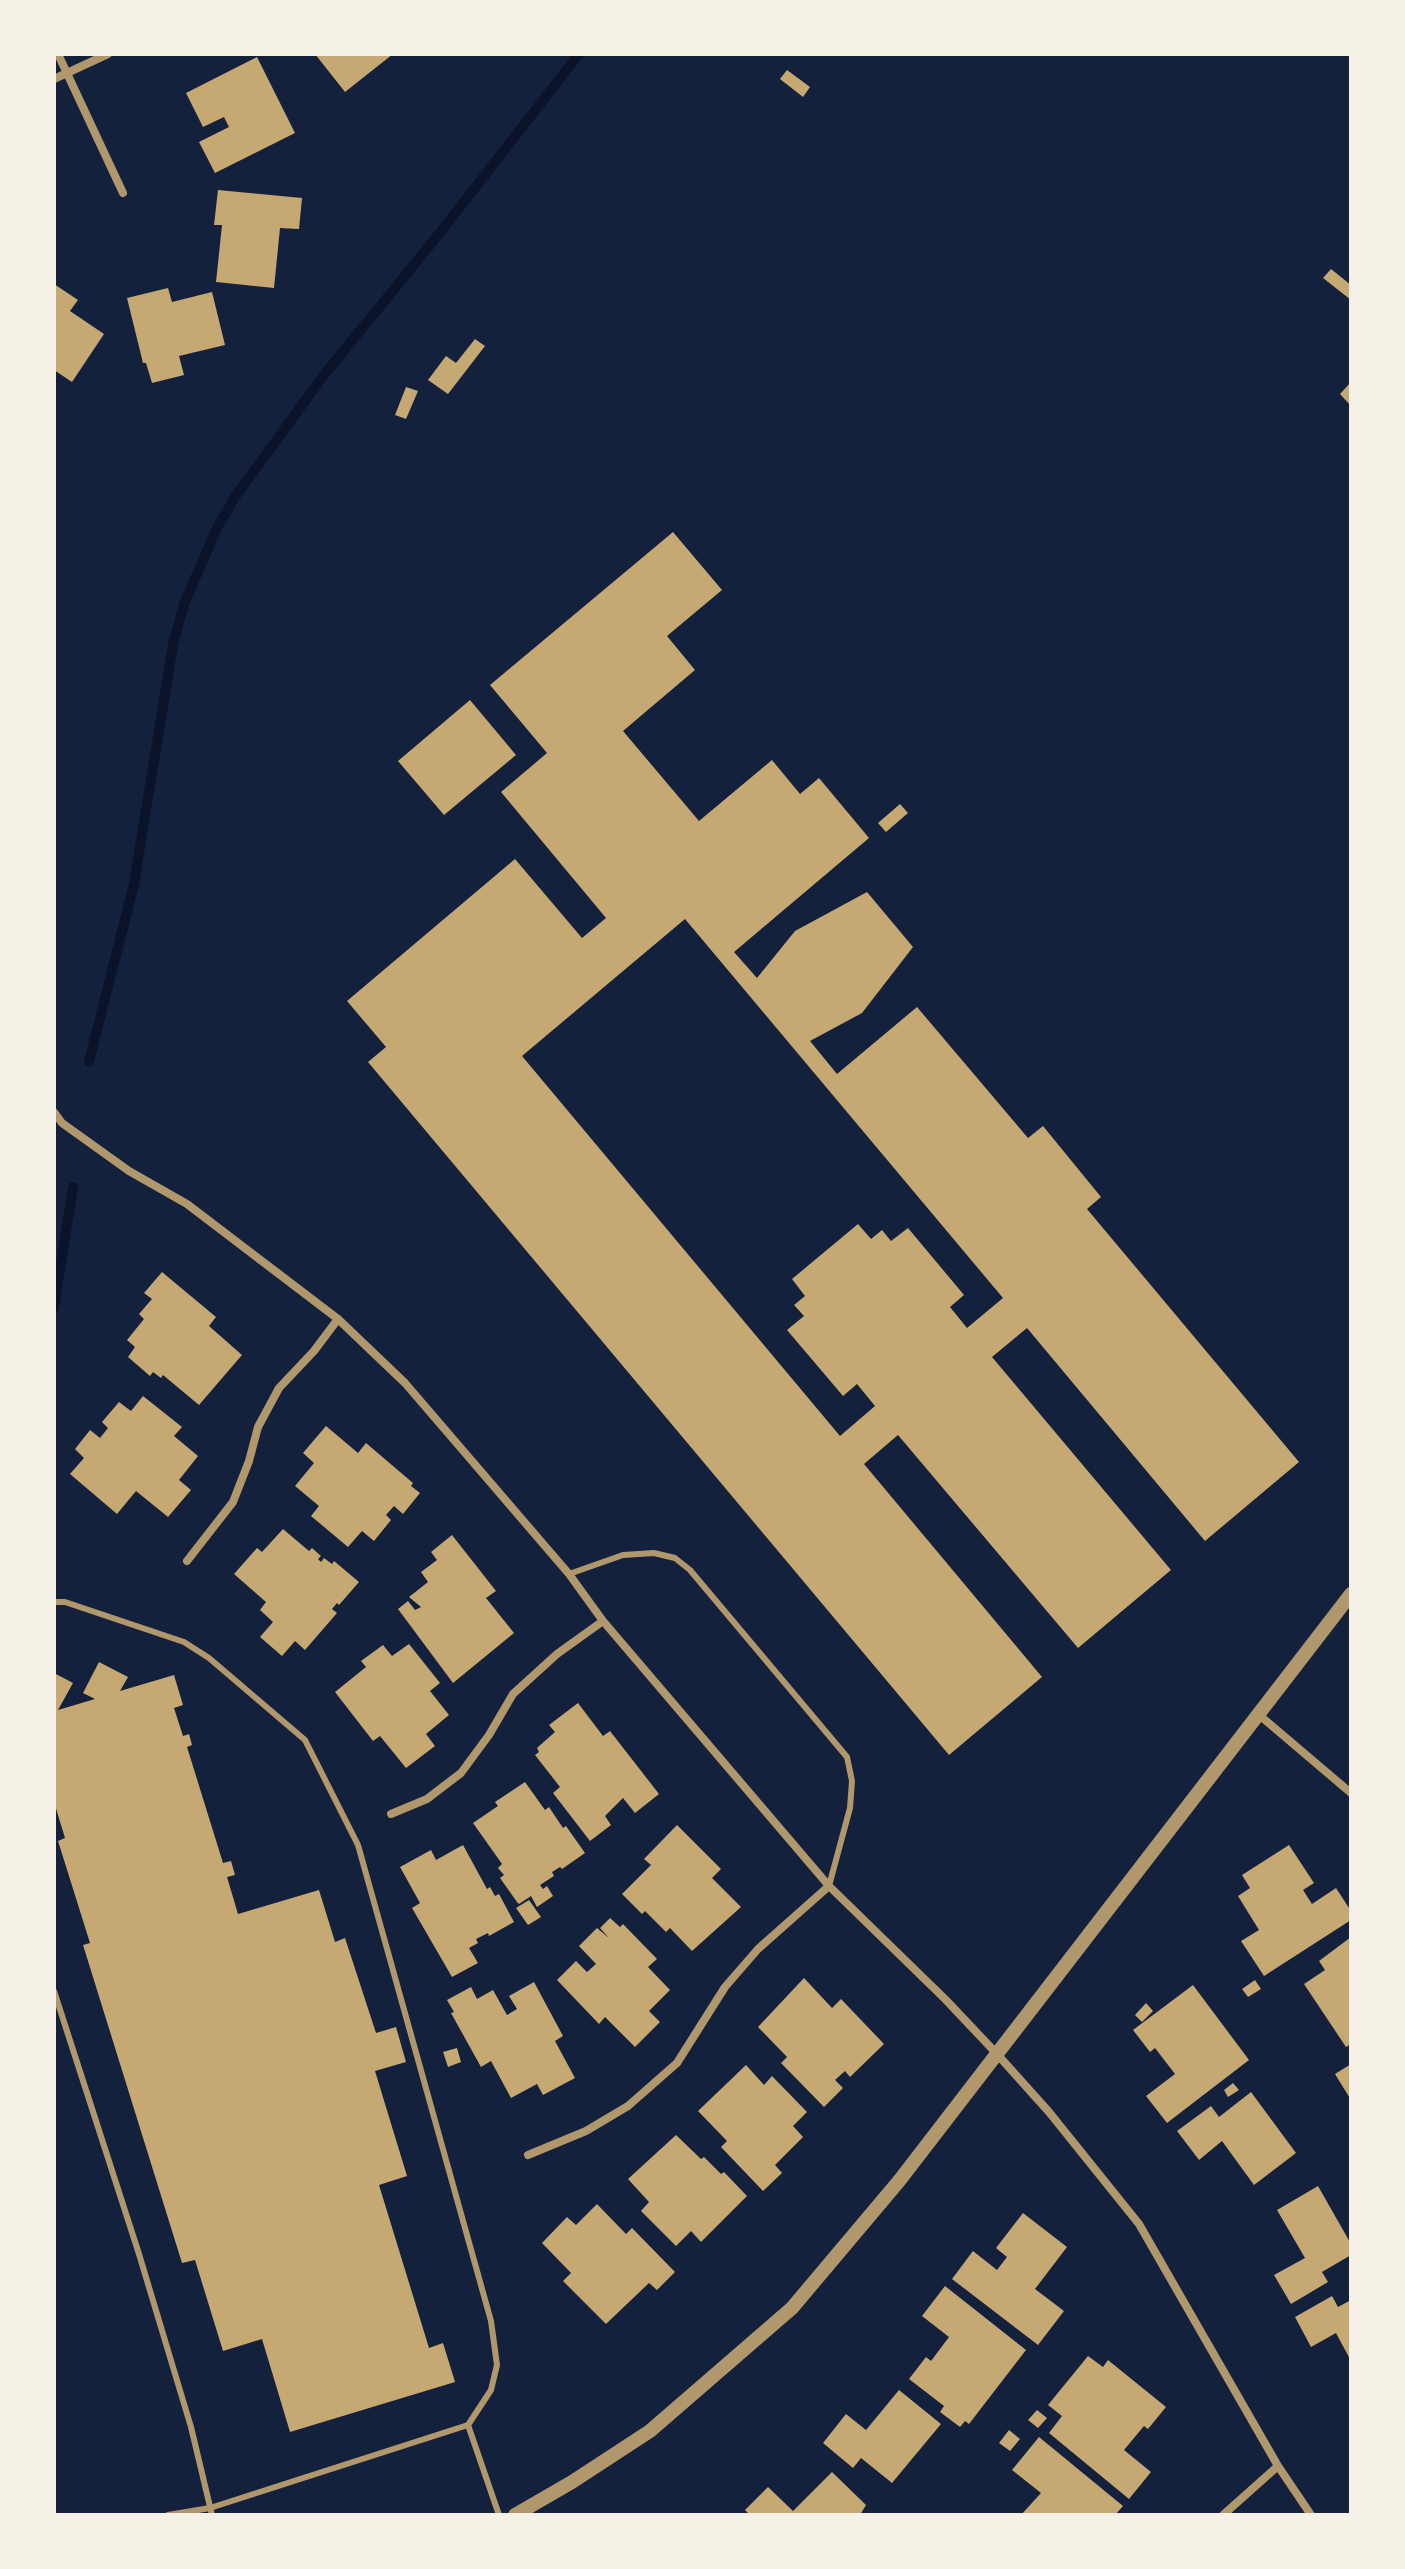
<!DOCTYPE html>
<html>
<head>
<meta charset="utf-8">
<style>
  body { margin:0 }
  #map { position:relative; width:1405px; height:2569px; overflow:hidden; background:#14213d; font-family:Jost,sans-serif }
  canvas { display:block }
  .frame { position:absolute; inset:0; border:56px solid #f6f1e7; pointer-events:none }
</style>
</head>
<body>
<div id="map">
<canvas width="1405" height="2569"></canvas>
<div class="frame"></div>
</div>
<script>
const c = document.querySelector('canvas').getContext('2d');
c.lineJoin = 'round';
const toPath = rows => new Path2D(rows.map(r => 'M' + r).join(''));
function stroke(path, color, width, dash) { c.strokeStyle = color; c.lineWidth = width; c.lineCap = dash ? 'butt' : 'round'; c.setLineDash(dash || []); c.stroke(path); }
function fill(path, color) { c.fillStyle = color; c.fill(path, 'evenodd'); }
stroke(toPath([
  [89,1062,134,884,173,645,184,604,217,528,235,497,324,375,439,234,579,54],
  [54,1308,73,1187]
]), '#0b132b', 10);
fill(toPath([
  [315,54,393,54,345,92],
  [257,57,295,133,215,173,199,142,229,127,224,117,203,127,186,93],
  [787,70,810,87,803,97,780,79],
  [218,190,302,198,299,229,280,228,274,288,216,282,222,225,214,225],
  [1331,269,1351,285,1351,300,1323,278],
  [54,284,78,300,70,311,104,334,72,382,54,370],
  [168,288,172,302,212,292,225,345,179,356,184,375,152,383,146,363,143,363,127,298],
  [475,339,485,346,448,394,428,380,446,356,456,363],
  [1351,382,1351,406,1340,394],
  [406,387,418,391,406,419,395,415],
  [673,532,722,590,667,636,695,670,623,731,699,821,772,760,800,794,819,778,869,838,734,952,757,978,795,931,867,892,913,947,862,1013,810,1041,837,1074,917,1007,1028,1138,1043,1126,1101,1197,1087,1209,1299,1462,1205,1541,1027,1328,992,1357,1171,1570,1078,1648,898,1435,864,1464,1042,1677,949,1755,368,1062,386,1047,347,1001,515,859,582,938,606,918,501,792,547,753,490,685],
  [685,919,1003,1298,967,1328,950,1307,964,1295,908,1228,891,1241,882,1230,871,1239,858,1224,792,1279,805,1296,794,1305,804,1316,787,1330,843,1396,857,1384,875,1406,840,1436,522,1056],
  [470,700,516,755,444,815,398,761],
  [900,804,908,813,886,832,878,823],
  [162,1272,216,1317,209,1326,242,1355,199,1405,163,1375,161,1378,153,1372,150,1376,128,1357,135,1347,127,1340,144,1319,139,1314,152,1299,144,1293],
  [143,1396,182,1427,174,1436,198,1456,179,1480,191,1490,168,1517,136,1491,117,1514,70,1474,84,1458,75,1449,90,1430,100,1438,108,1428,102,1422,119,1402,131,1411],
  [326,1426,358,1453,366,1443,413,1483,411,1486,420,1493,403,1514,394,1506,386,1515,391,1520,374,1541,362,1531,348,1547,311,1516,319,1506,295,1486,314,1463,303,1453],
  [283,1529,309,1551,312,1548,321,1556,318,1559,321,1562,324,1558,332,1564,334,1561,359,1582,339,1605,337,1603,332,1609,337,1613,305,1650,295,1641,282,1656,260,1637,273,1622,260,1610,266,1602,234,1574,257,1548,262,1552],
  [452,1535,496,1591,486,1598,514,1633,453,1683,398,1609,408,1601,415,1610,421,1607,409,1597,428,1582,421,1572,437,1560,431,1552],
  [409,1644,440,1683,430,1691,449,1715,426,1734,435,1746,406,1768,380,1736,373,1741,335,1692,366,1667,361,1661,383,1645,392,1656],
  [99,1662,128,1677,120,1691,174,1675,183,1705,174,1708,183,1736,189,1734,192,1745,187,1747,223,1863,231,1861,235,1875,227,1877,238,1914,319,1890,335,1942,345,1938,376,2033,396,2027,406,2062,375,2071,407,2176,379,2185,429,2348,443,2343,455,2382,290,2432,262,2339,223,2351,195,2260,182,2263,83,1945,90,1943,58,1841,65,1838,54,1802,54,1673,73,1683,58,1710,95,1699,83,1693],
  [578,1703,603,1736,610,1731,659,1794,635,1813,623,1798,605,1816,611,1825,590,1841,553,1793,560,1787,535,1755,539,1752,537,1748,555,1732,549,1725],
  [525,1782,545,1810,549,1807,563,1828,566,1826,585,1853,562,1869,560,1867,552,1872,554,1876,540,1885,543,1889,547,1886,553,1896,537,1907,531,1896,519,1904,517,1902,500,1878,504,1875,498,1868,502,1864,473,1823,498,1806,495,1802],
  [677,1825,721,1869,712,1878,741,1907,692,1951,670,1928,666,1932,645,1911,642,1914,622,1894,651,1865,644,1859],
  [463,1845,487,1889,490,1887,495,1896,499,1894,514,1922,489,1936,488,1933,476,1939,478,1943,469,1948,478,1963,452,1977,412,1908,420,1903,400,1867,431,1850,436,1860],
  [1289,1845,1314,1883,1303,1890,1312,1904,1336,1888,1351,1911,1351,1920,1264,1976,1241,1941,1259,1930,1238,1896,1250,1888,1242,1875],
  [529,1900,541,1917,528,1925,516,1908],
  [610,1918,620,1927,623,1924,657,1959,648,1967,670,1990,649,2011,660,2022,635,2047,605,2017,599,2024,557,1980,576,1961,587,1972,596,1964,579,1946,597,1928,609,1938,600,1928],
  [1351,1937,1351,2044,1346,2047,1304,1984,1325,1970,1319,1961],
  [804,1978,832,2008,841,1999,884,2044,850,2077,845,2071,835,2080,843,2088,824,2107,781,2063,787,2057,758,2027],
  [1255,1980,1261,1989,1248,1997,1242,1989],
  [534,1982,563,2036,555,2041,575,2078,543,2095,537,2084,511,2098,491,2061,481,2067,451,2013,454,2012,447,2000,471,1987,477,1999,493,1990,507,2015,517,2009,509,1996],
  [1193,1985,1249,2060,1167,2123,1146,2096,1175,2074,1155,2048,1150,2052,1133,2030],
  [1146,2003,1153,2011,1142,2022,1135,2015],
  [457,2048,461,2062,448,2067,443,2052],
  [1351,2064,1351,2100,1335,2074],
  [746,2065,764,2085,772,2076,807,2112,793,2126,803,2137,775,2165,782,2173,763,2191,721,2147,727,2141,698,2111],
  [1233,2083,1239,2090,1228,2097,1224,2090],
  [1251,2092,1296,2153,1254,2185,1222,2141,1199,2160,1177,2131,1211,2106,1219,2117],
  [676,2135,701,2159,704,2157,721,2174,724,2172,747,2196,701,2242,691,2231,676,2246,641,2211,649,2202,628,2179],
  [1318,2186,1351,2244,1351,2255,1322,2272,1328,2282,1291,2304,1274,2275,1305,2258,1277,2210],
  [597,2204,626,2234,632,2228,675,2272,657,2290,649,2283,606,2324,563,2281,571,2273,542,2243,567,2217,576,2225],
  [1023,2213,1067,2247,1035,2289,1064,2311,1038,2345,952,2279,973,2251,997,2270,1007,2257,996,2248],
  [945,2286,1026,2350,969,2424,965,2421,960,2427,940,2412,944,2406,909,2379,926,2357,931,2361,949,2337,922,2316],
  [1332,2296,1338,2307,1351,2300,1351,2361,1336,2333,1311,2347,1295,2317],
  [1088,2356,1103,2367,1108,2360,1166,2407,1148,2429,1144,2426,1124,2450,1151,2472,1129,2499,1049,2433,1062,2416,1048,2405],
  [899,2390,941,2424,892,2483,861,2458,853,2468,823,2443,846,2414,866,2430],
  [1037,2410,1047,2418,1038,2428,1028,2420],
  [1009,2430,1020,2439,1010,2451,999,2443],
  [1039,2437,1123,2506,1115,2515,1021,2515,1041,2493,1012,2470],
  [832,2472,866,2505,860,2515,750,2515,745,2510,768,2487,793,2511]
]), '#c6a872');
stroke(toPath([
  [569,1574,623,1555,654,1553,675,1558,690,1570,847,1757,852,1781,850,1808,829,1886],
  [54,1602,65,1602,184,1642,209,1658,305,1740,358,1845,491,2321,497,2365,491,2390,468,2425,210,2508,168,2515],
  [54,1991,139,2254,191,2427,212,2515],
  [468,2425,499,2515]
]), '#b1986c', 6);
stroke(toPath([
  [58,54,123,193],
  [54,79,108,54],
  [54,1112,62,1123,129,1171,187,1204,338,1319,405,1383,569,1574,603,1621,829,1886,946,2000,997,2054,1049,2112,1139,2224,1278,2466,1311,2515],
  [187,1561,233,1502,249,1461,258,1427,279,1388,314,1351,338,1319],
  [1258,1714,1351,1793],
  [391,1814,427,1799,461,1773,489,1735,513,1694,557,1654,603,1621],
  [528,2155,586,2131,628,2106,677,2063,725,1987,758,1949,829,1886],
  [1223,2515,1278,2466]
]), '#b1986c', 8);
stroke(toPath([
  [515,2515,572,2482,650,2431,792,2308,899,2181,1351,1594]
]), '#b1986c', 14);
</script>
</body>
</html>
